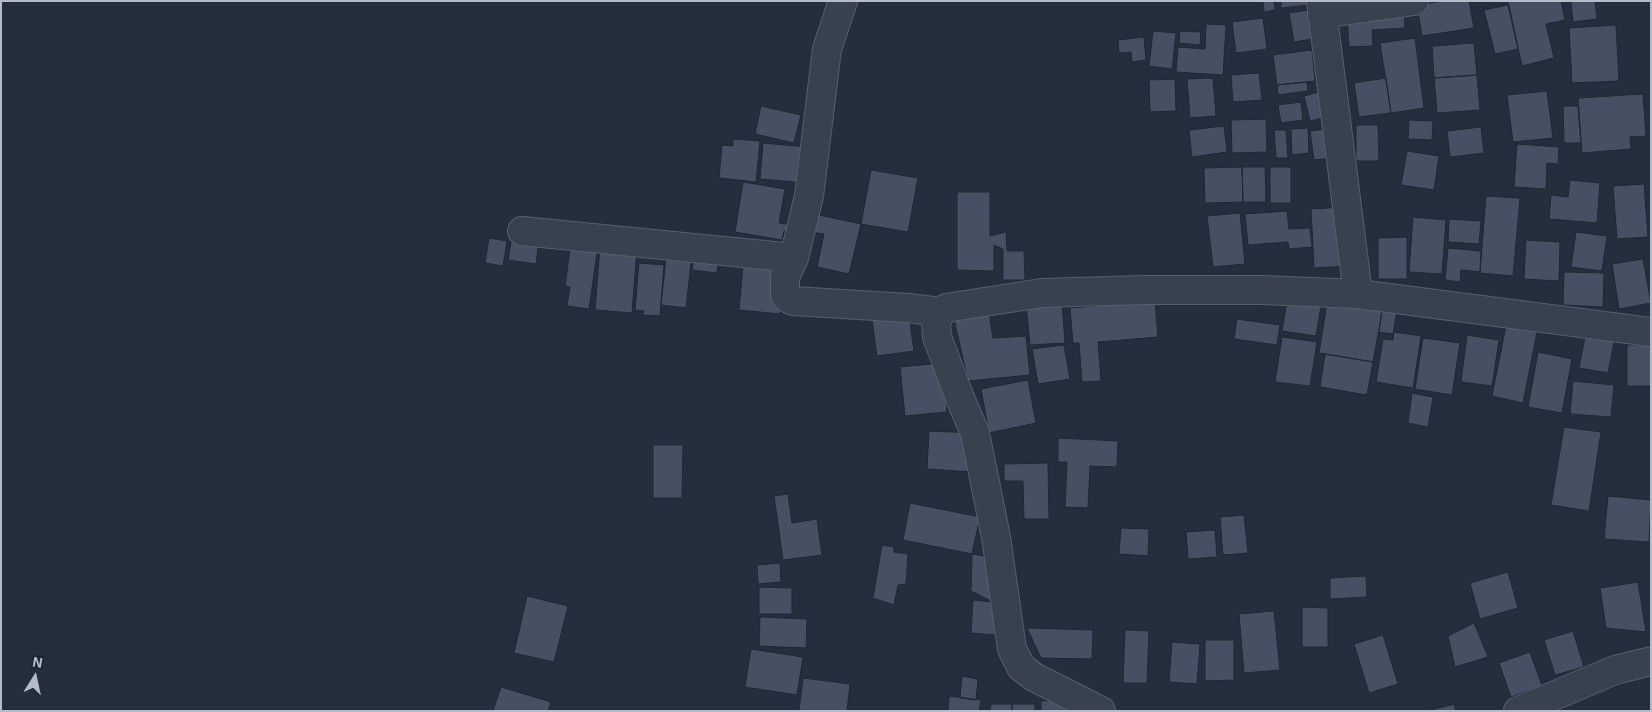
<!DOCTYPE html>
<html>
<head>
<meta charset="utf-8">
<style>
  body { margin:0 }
  #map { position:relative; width:1652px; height:712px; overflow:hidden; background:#242f3e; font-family:"Exo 2",sans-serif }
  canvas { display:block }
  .frame { position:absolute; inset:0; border:2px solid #b4bcc9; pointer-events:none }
  .north { position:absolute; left:10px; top:652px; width:50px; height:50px; -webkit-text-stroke:4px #1d2633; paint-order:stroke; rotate:10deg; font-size:14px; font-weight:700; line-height:20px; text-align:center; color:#b4bcc9 }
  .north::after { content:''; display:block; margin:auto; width:18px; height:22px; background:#b4bcc9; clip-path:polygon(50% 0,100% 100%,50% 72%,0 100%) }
</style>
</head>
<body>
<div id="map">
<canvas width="1652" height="712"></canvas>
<div class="frame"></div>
<div class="north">N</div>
</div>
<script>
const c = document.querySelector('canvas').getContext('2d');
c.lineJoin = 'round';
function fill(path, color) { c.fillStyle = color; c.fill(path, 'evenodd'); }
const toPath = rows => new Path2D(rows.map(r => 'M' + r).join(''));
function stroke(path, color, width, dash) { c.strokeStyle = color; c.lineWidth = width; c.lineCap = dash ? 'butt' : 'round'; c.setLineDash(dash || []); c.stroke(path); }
const building = toPath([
  [1263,1,1274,1,1275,10,1264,12,1263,1],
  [1281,1,1310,1,1310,5,1281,8,1281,1],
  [1443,1,1469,1,1474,28,1422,36,1417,5,1443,1],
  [1508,1,1561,1,1565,20,1546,24,1554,58,1522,66,1508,1],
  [1571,1,1595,1,1597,19,1573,22,1571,1],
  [1508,5,1518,49,1495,54,1484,10,1508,5],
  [1314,9,1319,38,1294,42,1289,13,1314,9],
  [1404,13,1405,28,1372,30,1373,46,1349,47,1347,16,1404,13],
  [1263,18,1267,49,1236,53,1232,22,1263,18],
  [1206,24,1226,25,1223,75,1176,72,1178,47,1205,49,1206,24],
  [1616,25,1619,81,1572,83,1569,28,1616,25],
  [1153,31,1176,33,1172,69,1149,66,1153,31],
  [1180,31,1201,32,1200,45,1179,43,1180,31],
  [1144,37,1146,60,1132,62,1131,52,1119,53,1118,40,1144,37],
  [1415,38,1424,108,1391,113,1380,43,1415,38],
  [1474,43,1477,75,1434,78,1432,46,1474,43],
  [1312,50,1315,81,1277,85,1273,55,1312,50],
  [1259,73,1262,100,1233,102,1231,75,1259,73],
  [1477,75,1480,110,1437,113,1434,78,1477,75],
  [1213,78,1216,116,1190,118,1187,79,1213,78],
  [1386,78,1391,113,1359,117,1354,83,1386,78],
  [1175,79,1176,111,1150,112,1149,80,1175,79],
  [1307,82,1308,91,1278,95,1277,85,1307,82],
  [1322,91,1327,117,1310,121,1304,96,1322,91],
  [1547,91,1553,138,1513,142,1507,95,1547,91],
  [1643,94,1646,136,1630,137,1631,149,1582,153,1578,98,1643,94],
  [1301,102,1303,120,1281,123,1278,105,1301,102],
  [761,106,801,115,794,143,755,134,761,106],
  [1563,106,1578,106,1581,143,1564,143,1563,106],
  [1266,119,1267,152,1232,153,1231,120,1266,119],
  [1409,120,1433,121,1432,140,1408,139,1409,120],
  [1356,125,1378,125,1379,161,1356,161,1356,125],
  [1224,126,1227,152,1192,157,1189,130,1224,126],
  [1481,127,1484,153,1450,157,1447,131,1481,127],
  [1308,128,1309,153,1292,155,1291,129,1308,128],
  [1327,129,1332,158,1314,160,1310,131,1327,129],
  [1274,130,1286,130,1288,158,1276,158,1274,130],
  [733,139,760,141,756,182,719,178,722,145,733,146,733,139],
  [763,143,808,147,805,183,760,179,763,143],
  [1517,144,1559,147,1558,164,1547,163,1546,189,1514,187,1517,144],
  [1407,151,1439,156,1434,190,1401,185,1407,151],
  [1242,167,1243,202,1205,203,1204,168,1242,167],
  [1242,167,1265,167,1266,202,1243,202,1242,167],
  [1270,167,1291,167,1291,203,1270,203,1270,167],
  [871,170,918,178,908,232,861,224,871,170],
  [1570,180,1600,183,1597,223,1549,219,1551,195,1568,197,1570,180],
  [743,182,785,189,779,223,794,225,793,233,784,231,782,240,735,232,743,182],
  [1644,184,1648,237,1617,239,1613,186,1644,184],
  [957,192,990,192,990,236,1006,232,1007,251,1024,251,1025,280,1003,280,1003,249,994,245,994,271,957,270,957,192],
  [1486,196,1520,198,1513,276,1480,273,1486,196],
  [1346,207,1349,266,1314,268,1311,209,1346,207],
  [1287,211,1289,229,1310,228,1312,247,1289,249,1288,242,1248,245,1245,214,1287,211],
  [1240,213,1245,264,1213,267,1207,216,1240,213],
  [814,214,861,224,849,274,817,267,824,234,810,232,814,214],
  [1413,217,1446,220,1442,274,1409,272,1413,217],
  [1449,219,1481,221,1479,244,1448,242,1449,219],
  [1576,232,1607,236,1602,271,1571,267,1576,232],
  [512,236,539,240,536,264,508,260,512,236],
  [1407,237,1407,279,1378,279,1378,238,1407,237],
  [489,238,507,241,503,266,485,263,489,238],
  [1526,240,1560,242,1559,281,1524,279,1526,240],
  [600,246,637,248,632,313,595,310,600,246],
  [1448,248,1481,251,1480,272,1461,270,1460,282,1445,280,1448,248],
  [570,249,597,253,589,309,567,306,570,287,565,286,570,249],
  [694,253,719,256,717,273,692,270,694,253],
  [692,254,686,308,661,305,666,259,692,254],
  [1643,259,1651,303,1619,309,1612,264,1643,259],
  [639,263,664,265,660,316,642,315,644,311,635,310,639,263],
  [743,266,785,267,780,314,739,310,743,266],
  [1564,272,1604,273,1603,307,1563,305,1564,272],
  [1288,295,1322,300,1316,336,1282,331,1288,295],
  [1328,297,1383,306,1373,362,1319,353,1328,297],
  [1062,301,1065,343,1030,345,1026,304,1062,301],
  [1155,301,1158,337,1098,342,1101,381,1082,382,1079,343,1073,343,1070,308,1155,301],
  [908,308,914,351,877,356,871,313,908,308],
  [1382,309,1397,311,1393,334,1379,332,1382,309],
  [989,312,993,338,1026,336,1030,375,968,381,954,319,989,312],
  [1237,319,1280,325,1277,345,1234,339,1237,319],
  [1506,326,1537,332,1523,403,1492,396,1506,326],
  [1394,332,1421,336,1413,388,1376,382,1383,339,1393,340,1394,332],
  [1586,332,1615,337,1608,373,1579,368,1586,332],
  [1467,335,1499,340,1492,386,1461,382,1467,335],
  [1282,337,1317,342,1310,386,1275,382,1282,337],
  [1423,338,1460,343,1452,395,1415,389,1423,338],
  [1064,345,1070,379,1038,384,1032,349,1064,345],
  [1627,345,1651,345,1651,386,1627,386,1627,345],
  [1538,352,1572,359,1562,413,1528,407,1538,352],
  [1325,354,1373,362,1367,395,1320,387,1325,354],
  [943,363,947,412,905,416,900,367,943,363],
  [1028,380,1036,423,989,433,981,389,1028,380],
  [1573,381,1614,385,1611,417,1570,414,1573,381],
  [1412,393,1433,397,1428,427,1408,423,1412,393],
  [1564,427,1601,432,1589,511,1551,505,1564,427],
  [929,431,975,433,973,472,927,469,929,431],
  [1058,438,1118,441,1117,467,1090,466,1088,508,1065,507,1067,462,1058,462,1058,438],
  [653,445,683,445,682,498,653,498,653,445],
  [1048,463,1049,519,1024,519,1023,481,1004,481,1004,464,1048,463],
  [788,494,792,523,817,519,822,555,783,560,774,496,788,494],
  [1608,496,1651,500,1649,542,1604,539,1608,496],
  [910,503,980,517,972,554,903,540,910,503],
  [1244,515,1248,553,1223,555,1220,517,1244,515],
  [1121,528,1149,529,1148,556,1119,554,1121,528],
  [1215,530,1217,557,1188,559,1186,532,1215,530],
  [882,545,894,547,894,552,908,554,906,584,898,585,894,605,873,598,882,545],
  [972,554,999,558,993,602,971,591,972,554],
  [780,563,781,582,758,584,757,565,780,563],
  [1508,572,1518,608,1480,619,1470,583,1508,572],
  [1366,576,1367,597,1330,599,1330,578,1366,576],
  [1638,582,1646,632,1606,628,1600,588,1638,582],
  [759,587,792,588,792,614,759,614,759,587],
  [527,596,568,606,554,662,514,653,527,596],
  [973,600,1000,603,1007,636,971,633,973,600],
  [1302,607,1328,608,1328,647,1302,647,1302,607],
  [1274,611,1280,670,1244,673,1239,614,1274,611],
  [760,617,807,619,806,648,759,646,760,617],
  [1474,623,1488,657,1455,667,1448,636,1474,623],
  [1027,628,1093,630,1092,659,1041,658,1027,628],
  [1125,630,1149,631,1147,683,1123,683,1125,630],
  [1573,631,1584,667,1555,675,1544,640,1573,631],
  [1383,635,1398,684,1369,693,1354,644,1383,635],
  [1205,640,1234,640,1234,680,1205,681,1205,640],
  [1172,642,1200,644,1197,684,1169,682,1172,642],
  [751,649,803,657,797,695,745,687,751,649],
  [1530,652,1542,686,1511,697,1499,663,1530,652],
  [962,676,978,679,976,700,960,698,962,676],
  [803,678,850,684,847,711,799,711,803,678],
  [501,687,551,702,548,711,493,711,501,687],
  [949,696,981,700,979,711,948,711,949,696],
  [1070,700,1070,711,1041,711,1041,701,1070,700],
  [991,704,1012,704,1012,711,990,711,991,704],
  [1012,704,1035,704,1035,711,1012,711,1012,704],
  [1454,704,1456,711,1428,711,1454,704]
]);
fill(building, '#455162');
stroke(building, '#1f2835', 1);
const minor = toPath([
  [843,1,827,49,809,196,794,258,785,277,785,295,787,298,793,301,908,308,941,312],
  [1321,1,1358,294],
  [1322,14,1414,1],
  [522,231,794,258],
  [1101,711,1034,677,1021,667,1012,649,996,537,975,433,960,398,937,337,936,322,941,312,946,308,1042,293,1144,290,1262,290,1358,294,1651,332],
  [1518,711,1615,670,1651,661]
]);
stroke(minor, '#565f6c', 30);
stroke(minor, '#38414e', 28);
</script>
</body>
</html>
